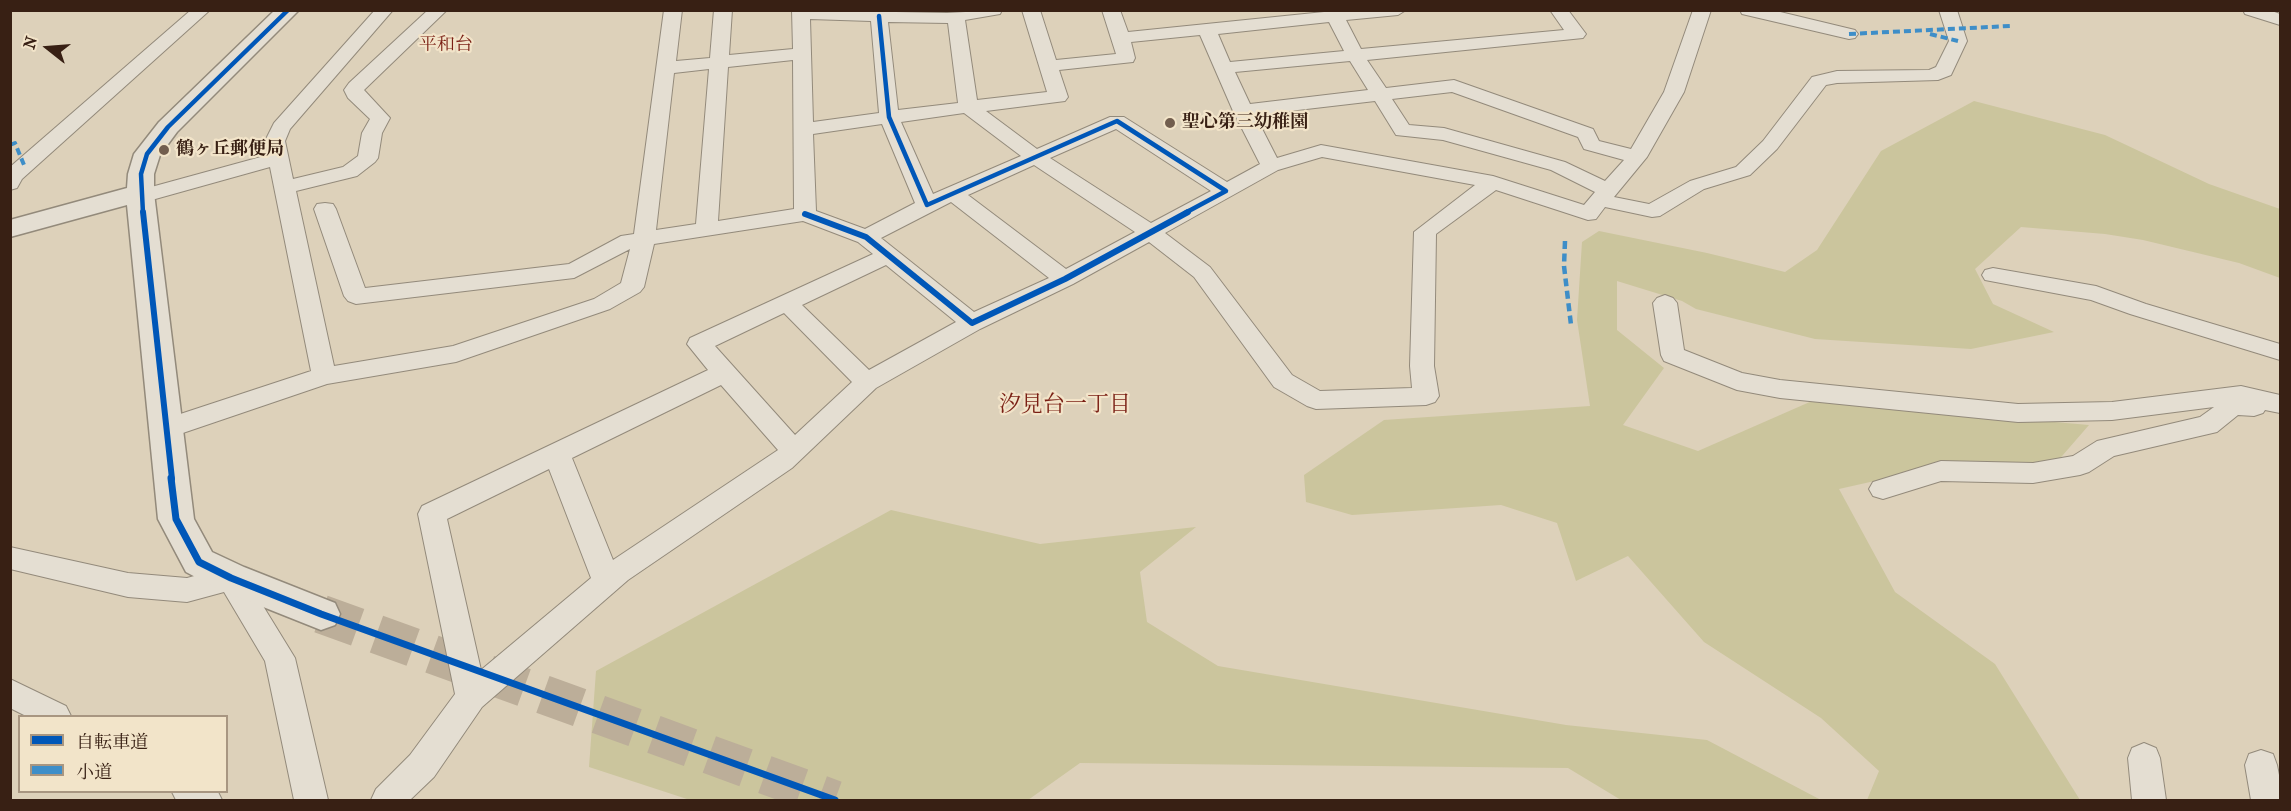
<!DOCTYPE html>
<html>
<head>
<meta charset="utf-8">
<style>
  body { margin:0 }
  #map { position:relative; width:2291px; height:811px; overflow:hidden; background:#ddd1ba; font-family:"IM FELL French Canon","Noto Serif JP",serif }
  canvas { display:block }
  .frame { position:absolute; inset:0; border:12px solid #382014; pointer-events:none }
  .legend { position:absolute; left:18px; top:715px; width:210px; height:78px; box-sizing:border-box; background:#f2e4c9; border:2px solid #a89681; margin:0; padding:8px 10px; list-style:none; font-size:18px; color:#382014 }
  .legend li { display:flex; align-items:center; gap:12px; height:30px }
  .legend b { width:30px; border:2px solid #a89681 }
  .north { position:absolute; left:18px; top:18px; width:60px; height:60px; -webkit-text-stroke:4px #f2e4c9; paint-order:stroke; rotate:287deg; font-size:16px; font-weight:700; line-height:24px; text-align:center; color:#382014 }
  .north::after { content:''; display:block; margin:auto; width:21px; height:27px; background:#382014; clip-path:polygon(50% 0,100% 100%,50% 72%,0 100%) }
</style>
</head>
<body>
<div id="map">
<canvas width="2291" height="811"></canvas>
<div class="frame"></div>
<ul class="legend">
<li><b style="height:8px;background:#0057b8"></b>自転車道</li>
<li><b style="height:8px;background:#3e8ec8"></b>小道</li>
</ul>
<div class="north">N</div>
</div>
<script>
const c = document.querySelector('canvas').getContext('2d');
c.lineJoin = 'round';
function fill(path, color) { c.fillStyle = color; c.fill(path, 'evenodd'); }
const toPath = rows => new Path2D(rows.map(r => 'M' + r).join(''));
function stroke(path, color, width, dash) { c.strokeStyle = color; c.lineWidth = width; c.lineCap = dash ? 'butt' : 'round'; c.setLineDash(dash || []); c.stroke(path); }
function write(font, color, halo, rows, align = 'center') {
  c.font = font + ' "IM FELL French Canon","Noto Serif JP",serif'; c.lineWidth = 4.5; c.setLineDash([]); c.textBaseline = 'middle'; c.strokeStyle = halo; c.fillStyle = color; for (const [text, x, y, turn = 0] of rows) {
    c.save(); c.translate(x, y); c.rotate((+turn || 0) * Math.PI / 180); c.textAlign = isNaN(turn) ? turn : align; if (halo) c.strokeText(text, 0, 0); c.fillText(text, 0, 0); c.restore();
  }
}
fill(toPath([
  [1974,101,2105,135,2209,184,2280,209,2280,278,2239,263,2143,240,2105,234,2021,227,1975,269,1993,304,2054,332,1971,349,1815,339,1696,309,1682,301,1617,281,1617,330,1664,368,1623,425,1698,451,1812,401,2089,425,2056,463,1950,464,1839,489,1895,592,1995,664,2080,800,1867,800,1879,771,1821,718,1704,642,1628,556,1576,581,1557,523,1501,505,1352,515,1306,502,1304,475,1384,420,1590,406,1577,320,1582,242,1599,231,1707,253,1785,272,1817,250,1881,151],
  [891,510,1040,544,1196,527,1140,572,1147,622,1218,666,1566,725,1707,740,1821,800,1621,800,1568,768,1080,763,1028,800,690,800,589,767,596,671]
]), '#cbc59d');
stroke(toPath([
  [321,614,835,800]
]), '#bcae99', 39, [39, 20]);
const minor = toPath([
  [191,10,210,10,22,179,17,188,10,190,10,167,191,10],
  [375,10,393,10,290,129,285,141,293,179,343,167,358,156,362,133,370,119,348,98,344,90,349,83,428,10,447,10,364,90,390,118,382,133,378,158,375,162,357,176,296,191,334,366,453,346,594,299,621,283,630,249,574,278,356,304,348,301,344,296,314,209,317,204,325,203,333,204,336,209,365,288,569,264,621,236,634,234,664,10,682,10,676,61,710,58,714,10,732,10,729,55,793,49,792,10,947,13,1002,10,1000,14,965,20,977,100,1047,92,1022,10,1040,10,1056,60,1116,54,1102,10,1120,10,1128,32,1324,12,1324,10,1406,10,1398,15,1346,20,1361,49,1564,30,1550,10,1568,10,1586,34,1583,38,1367,60,1386,88,1454,80,1593,129,1599,141,1631,149,1664,92,1693,10,1711,10,1684,92,1647,157,1614,197,1649,204,1690,181,1736,167,1763,141,1812,77,1837,71,1929,70,1936,67,1949,41,1939,10,1957,10,1967,41,1951,75,1938,80,1837,83,1826,85,1777,149,1750,175,1704,189,1660,216,1652,217,1605,207,1596,219,1588,220,1496,190,1436,234,1434,366,1439,396,1435,402,1426,405,1316,409,1307,406,1274,387,1194,277,1149,242,1073,284,980,329,876,388,792,468,628,580,482,707,434,777,410,800,371,800,376,789,410,755,455,694,418,514,422,506,708,370,687,344,690,338,873,254,858,242,803,221,654,244,644,287,640,292,610,309,456,362,327,384,174,436,165,438,156,436,152,429,156,422,311,371,270,167,141,203,133,202,130,197,133,192,268,155,265,141,274,123,375,10],
  [810,19,871,21,879,113,813,122,810,19],
  [888,22,948,23,958,103,898,110,888,22],
  [1329,22,1344,51,1230,62,1218,34,1329,22],
  [1200,35,1233,111,1260,164,1227,182,1124,117,1110,117,1037,149,986,111,1065,101,1068,97,1059,70,1133,62,1135,58,1131,42,1200,35],
  [793,60,794,209,718,221,728,67,793,60],
  [1350,61,1368,90,1250,104,1235,72,1350,61],
  [709,69,696,224,656,230,674,73,709,69],
  [1452,92,1578,137,1584,149,1624,160,1605,181,1565,162,1444,128,1409,125,1392,99,1452,92],
  [1375,101,1396,135,1443,140,1551,170,1595,192,1584,205,1493,176,1321,145,1277,158,1255,115,1375,101],
  [964,113,1021,156,933,194,901,122,964,113],
  [882,124,915,203,865,229,816,211,813,134,882,124],
  [1116,129,1211,191,1151,223,1050,158,1116,129],
  [1322,157,1475,185,1414,232,1410,366,1412,388,1320,391,1292,375,1210,267,1165,233,1278,170,1322,157],
  [1034,165,1135,232,1066,269,968,195,1034,165],
  [951,202,1049,278,974,312,881,238,951,202],
  [886,265,956,322,869,370,802,305,886,265],
  [784,313,852,382,795,435,715,346,784,313],
  [721,385,778,450,613,560,572,458,721,385],
  [549,469,591,578,481,670,447,519,549,469],
  [1740,10,1772,10,1855,30,1858,34,1855,38,1849,39,1742,14,1740,10],
  [2243,10,2269,10,2280,14,2280,25,2245,14,2243,10],
  [1993,268,2096,286,2146,304,2280,344,2280,360,2130,314,2091,300,1985,280,1982,275,1985,270,1993,268],
  [1665,295,1673,298,1677,303,1684,350,1742,373,1780,380,2018,404,2112,402,2241,386,2280,395,2280,413,2265,410,2263,413,2254,416,2238,415,2217,432,2114,456,2089,472,2080,475,2033,483,1941,481,1883,499,1873,496,1869,489,1873,482,1941,461,2033,463,2073,456,2097,441,2200,417,2214,407,2112,420,2018,422,1780,398,1737,390,1664,361,1661,355,1653,303,1657,298,1665,295],
  [10,547,128,573,187,578,231,566,241,570,295,658,328,800,294,800,265,661,224,592,187,602,128,597,10,569,10,547],
  [10,679,66,706,71,716,26,716,10,708,10,679],
  [2144,743,2156,748,2160,758,2166,800,2132,800,2128,758,2132,748,2144,743],
  [2261,750,2273,754,2277,765,2280,780,2280,800,2251,800,2245,765,2249,754,2261,750],
  [172,792,218,792,222,800,176,800,172,792]
]);
const tertiary = toPath([
  [275,10,299,10,177,132,160,155,154,174,154,193,194,519,212,552,244,567,335,603,340,614,335,625,321,630,218,589,186,572,158,519,127,205,10,237,10,220,127,188,128,174,134,154,159,122,275,10]
]);
stroke(minor, '#938a7b', 2);
stroke(tertiary, '#938a7b', 3);
fill(minor, '#e4ded2');
fill(tertiary, '#e4ded2');
stroke(toPath([
  [1849,34,2010,26],
  [1930,34,1958,41],
  [10,145,15,143,24,165]
]), '#3e8ec8', 4, [7, 4]);
stroke(toPath([
  [1565,241,1564,266,1571,325]
]), '#3e8ec8', 4.5, [8, 4.5]);
stroke(toPath([
  [879,16,889,117,927,205,1117,121,1226,191,1185,213],
  [143,213,141,174,147,154,168,127,288,10]
]), '#0057b8', 4.5);
stroke(toPath([
  [143,212,172,479],
  [805,214,866,237,972,323,1065,279,1188,212]
]), '#0057b8', 6);
stroke(toPath([
  [171,478,176,519,199,562,231,578,321,614,835,800]
]), '#0057b8', 7);
for (const [x, y, r, color] of [
  [1170,123,6,"#725e4e"],
  [164,150,6,"#725e4e"]
]) { const dot = new Path2D(); dot.arc(x, y, r, 0, 2 * Math.PI); c.fillStyle = color; c.fill(dot); stroke(dot, '#f2e4c9', 2); }
write('18px', '#7a1f14', '#f2e4c9', [
  ["平和台",446,46]
]);
write('bold 18px', '#382014', '#f2e4c9', [
  ["聖心第三幼稚園",1182,123],
  ["鶴ヶ丘郵便局",176,150]
], 'left');
write('22px', '#7a1f14', '#f2e4c9', [
  ["汐見台一丁目",1065,406]
]);
</script>
</body>
</html>
